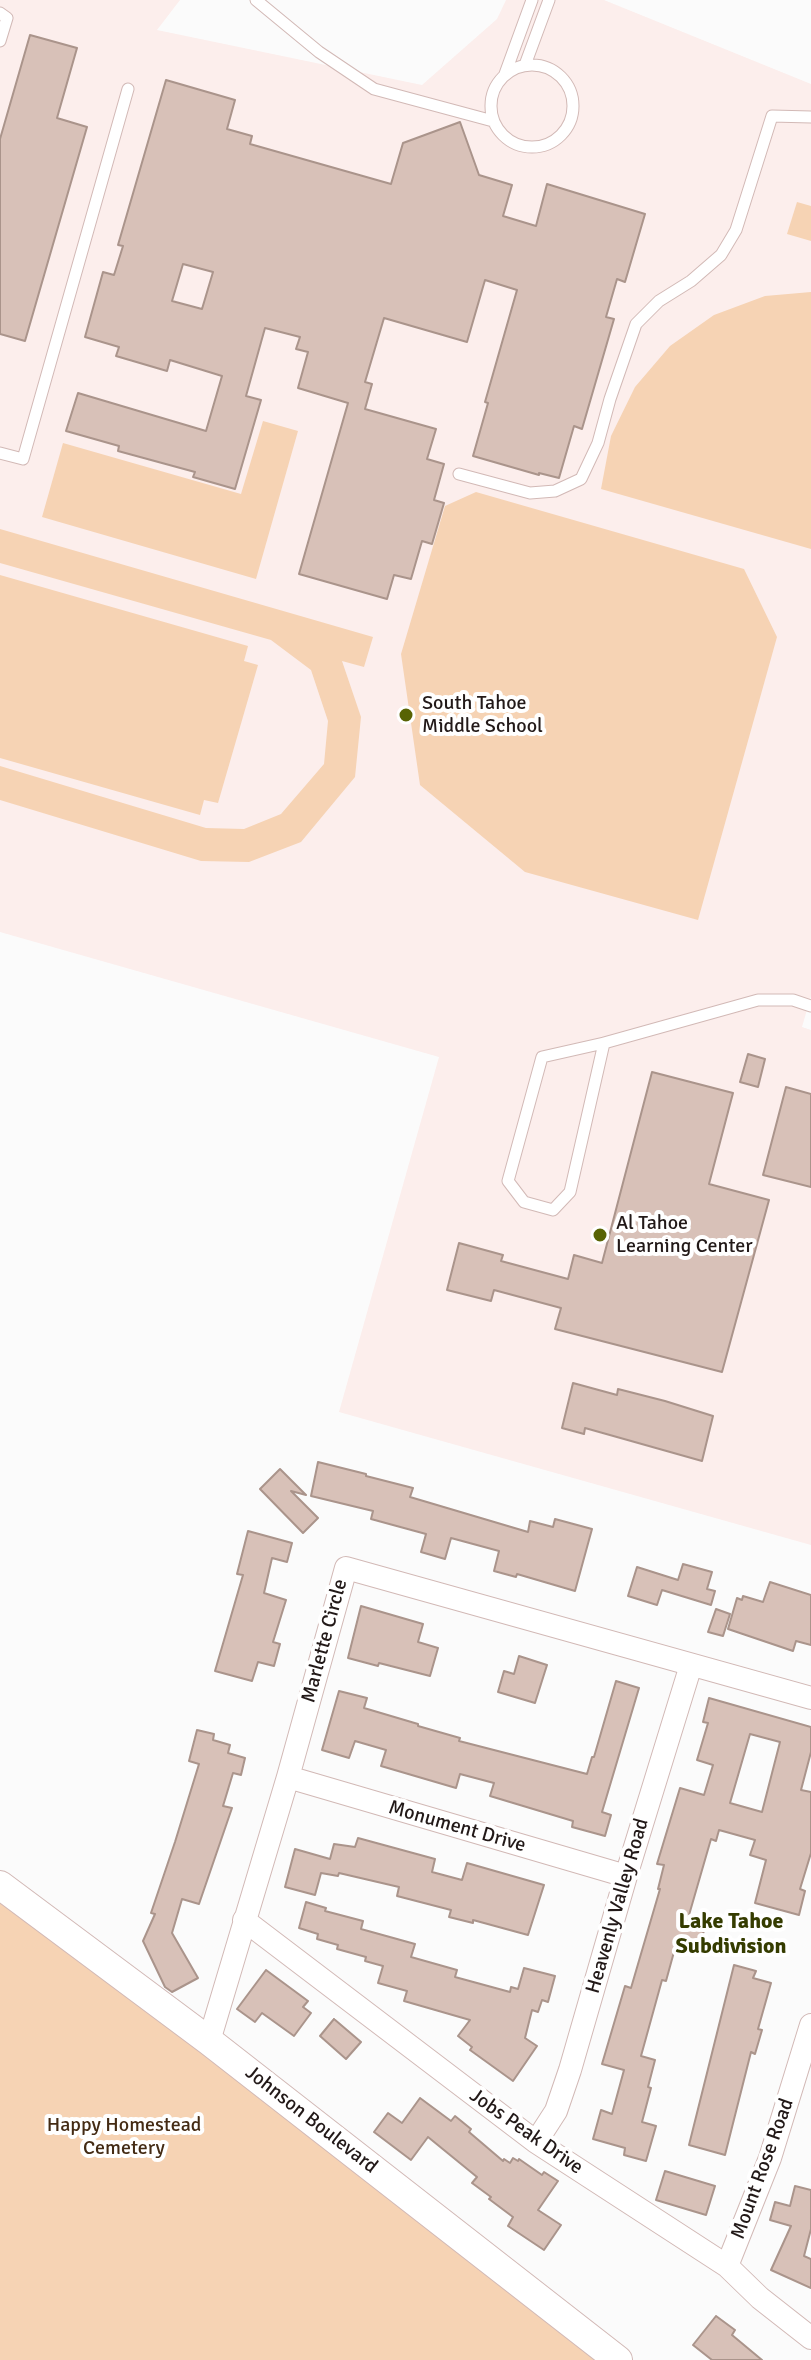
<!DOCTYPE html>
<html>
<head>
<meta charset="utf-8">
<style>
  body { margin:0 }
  canvas { display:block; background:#fbfbfb }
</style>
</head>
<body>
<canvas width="811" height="2360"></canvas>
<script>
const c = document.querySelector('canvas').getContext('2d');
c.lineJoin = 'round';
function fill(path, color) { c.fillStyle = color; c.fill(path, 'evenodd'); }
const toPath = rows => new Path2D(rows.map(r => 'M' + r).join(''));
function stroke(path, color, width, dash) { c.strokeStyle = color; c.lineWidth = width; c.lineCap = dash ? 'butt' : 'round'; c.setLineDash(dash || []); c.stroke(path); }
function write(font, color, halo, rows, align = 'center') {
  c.font = font + ' Signika,sans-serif'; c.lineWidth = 8; c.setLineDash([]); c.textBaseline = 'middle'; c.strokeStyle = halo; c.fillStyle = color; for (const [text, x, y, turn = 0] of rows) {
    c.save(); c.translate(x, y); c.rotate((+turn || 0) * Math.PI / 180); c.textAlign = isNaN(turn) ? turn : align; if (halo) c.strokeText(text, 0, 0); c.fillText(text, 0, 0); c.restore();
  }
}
fill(toPath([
  [0,0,180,0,157,30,422,85,497,19,506,0,604,0,811,84,811,996,802,1027,811,1030,811,1545,339,1412,439,1057,0,932]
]), '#fceeec');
fill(toPath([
  [797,202,811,206,811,241,787,234],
  [811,292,811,549,601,489,611,436,635,387,670,346,714,315,765,296],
  [263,421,298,431,256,579,42,517,63,443,241,494],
  [476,492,744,569,777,637,698,920,525,872,420,785,401,654,445,506],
  [0,529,373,637,364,667,342,661,361,717,355,777,301,842,249,862,201,861,0,800,0,766,206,828,244,829,281,814,324,764,328,721,311,670,271,640,0,563],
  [0,575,248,646,244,661,258,665,218,803,204,800,200,815,0,758],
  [0,1896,596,2360,0,2360]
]), '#f6d3b4');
const building = toPath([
  [30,35,77,48,57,118,87,127,25,341,0,334,0,139,30,35],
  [166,80,235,100,227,129,252,136,250,144,391,184,403,143,460,122,479,175,512,185,503,216,536,226,547,184,645,214,625,282,617,279,606,317,614,319,582,429,574,426,559,478,539,473,539,475,473,456,488,403,485,402,517,290,485,280,467,342,384,318,365,382,372,384,365,409,436,429,427,459,444,464,434,500,444,503,432,544,422,541,411,579,394,575,387,599,299,574,348,403,298,388,308,352,296,349,300,337,265,328,246,396,261,400,235,489,193,477,195,472,118,451,119,446,66,431,78,393,206,431,222,376,170,360,167,371,116,356,119,347,85,337,103,272,114,275,123,246,118,245,166,80],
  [183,264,213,272,202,309,172,301,183,264],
  [748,1054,765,1059,758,1087,740,1082,748,1054],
  [652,1072,733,1093,709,1184,769,1200,722,1372,555,1329,561,1308,494,1290,491,1301,447,1290,459,1243,503,1255,501,1261,568,1279,574,1255,602,1263,652,1072],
  [786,1087,811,1094,811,1187,763,1175,786,1087],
  [573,1383,617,1395,618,1389,665,1401,713,1416,702,1461,585,1428,584,1434,562,1428,573,1383],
  [318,1462,366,1474,366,1476,413,1488,410,1497,528,1532,530,1521,553,1527,555,1519,592,1529,575,1591,517,1574,516,1577,494,1571,499,1551,451,1538,445,1559,421,1552,426,1534,371,1519,373,1511,311,1496,318,1462],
  [280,1469,306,1495,291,1491,318,1518,303,1533,260,1489,280,1469],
  [248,1531,292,1543,287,1562,272,1558,264,1593,286,1600,273,1642,280,1644,274,1666,258,1662,252,1681,215,1671,243,1575,237,1574,248,1531],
  [683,1564,712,1572,707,1589,715,1591,711,1605,662,1590,657,1605,628,1596,637,1567,678,1580,683,1564],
  [770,1582,811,1595,811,1645,796,1641,793,1651,728,1629,737,1598,742,1600,743,1596,763,1602,770,1582],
  [361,1606,423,1624,418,1642,438,1648,430,1676,379,1663,378,1666,348,1658,361,1606],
  [716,1609,730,1614,723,1636,708,1632,716,1609],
  [519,1656,547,1665,535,1703,498,1692,504,1671,514,1674,519,1656],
  [616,1681,639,1688,602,1812,611,1815,605,1836,572,1827,573,1821,490,1796,494,1783,460,1774,456,1788,381,1766,386,1750,355,1741,349,1758,322,1750,339,1691,367,1698,364,1708,418,1724,418,1726,460,1738,459,1741,587,1774,592,1757,594,1757,616,1681],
  [709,1698,811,1727,811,1752,801,1790,811,1792,811,1853,800,1889,805,1891,799,1915,755,1903,766,1860,750,1855,755,1840,719,1830,716,1841,711,1839,687,1922,705,1927,699,1948,677,1941,666,1981,662,1980,641,2056,655,2060,648,2087,651,2088,642,2122,656,2126,646,2161,624,2155,625,2148,593,2139,601,2110,612,2114,624,2070,602,2064,625,1986,631,1988,660,1889,658,1889,664,1865,657,1864,680,1788,704,1795,713,1765,697,1760,708,1723,703,1722,709,1698],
  [750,1734,780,1742,762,1812,730,1803,750,1734],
  [197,1730,214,1734,213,1740,230,1745,228,1753,245,1758,241,1775,233,1773,223,1806,232,1808,199,1904,182,1899,172,1933,198,1978,172,1992,165,1987,143,1941,155,1914,151,1913,175,1842,199,1764,189,1761,197,1730],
  [358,1838,435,1859,432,1872,462,1880,467,1863,544,1885,528,1935,473,1920,473,1923,449,1917,451,1910,397,1896,399,1887,339,1873,338,1876,321,1873,315,1895,285,1887,295,1849,330,1859,334,1844,355,1847,358,1838],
  [306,1902,326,1908,325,1911,363,1921,361,1929,415,1944,411,1957,457,1970,455,1977,510,1992,511,1987,518,1989,524,1968,555,1976,548,2002,542,2000,538,2012,532,2010,525,2038,537,2046,513,2081,470,2050,472,2047,458,2036,470,2020,404,2001,407,1991,378,1983,383,1966,365,1961,366,1957,337,1949,338,1945,317,1939,318,1934,299,1928,306,1902],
  [734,1965,756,1971,753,1978,771,1983,758,2029,762,2030,755,2054,751,2052,725,2155,689,2145,734,1965],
  [266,1970,308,2001,303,2007,311,2013,294,2036,262,2013,255,2022,237,2009,266,1970],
  [334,2019,361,2042,346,2059,320,2036,334,2019],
  [420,2098,451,2121,455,2116,471,2129,469,2132,503,2161,504,2159,510,2163,513,2158,518,2161,519,2159,542,2175,544,2172,558,2181,538,2210,561,2225,544,2250,508,2226,513,2217,489,2199,491,2197,472,2183,477,2177,428,2137,411,2160,374,2132,388,2113,402,2123,420,2098],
  [665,2171,715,2186,706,2215,656,2200,665,2171],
  [795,2186,811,2190,811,2229,804,2256,811,2259,811,2288,771,2270,791,2226,770,2220,775,2202,790,2206,795,2186],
  [716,2316,735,2330,732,2335,762,2360,712,2360,693,2345,716,2316]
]);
fill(building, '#d8c1b8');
stroke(building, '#aa948b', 2);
const service = toPath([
  [256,0,319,52,374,89,493,121],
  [0,13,7,18,0,41],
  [525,65,549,0],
  '491 106a41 41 0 1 1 82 0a41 41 0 1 1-82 0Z',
  [505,74,532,0],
  [0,453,23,459,128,89],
  [459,474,530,493,555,491,581,479,598,443,610,399,636,324,659,301,691,281,721,255,736,230,772,116,811,117],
  [604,1043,570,1192,553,1210,524,1202,508,1181,542,1057,604,1043,758,1000,793,1000,811,1006]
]);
const minor = toPath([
  [288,1777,626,1876],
  [244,1920,536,2142,727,2266,760,2298,811,2338],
  [209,2041,288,1777,346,1568,811,1698],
  [536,2142,556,2111,570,2070,626,1876,691,1665],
  [727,2266,770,2158,811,2025]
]);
const tertiary = toPath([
  [0,1885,209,2041,618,2360]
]);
stroke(service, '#d2b9b6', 13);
stroke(minor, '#d2b9b6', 24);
stroke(tertiary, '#d2b9b6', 30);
stroke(service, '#fff', 11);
stroke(minor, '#fff', 22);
stroke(tertiary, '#fff', 28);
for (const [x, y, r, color] of [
  [406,715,8,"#586304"],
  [600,1235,8,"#586304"]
]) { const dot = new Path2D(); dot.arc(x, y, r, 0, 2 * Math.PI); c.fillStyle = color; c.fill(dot); stroke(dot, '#fff', 3); }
write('20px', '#221918', '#fff', [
  ["South Tahoe",422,704],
  ["Middle School",422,727],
  ["Al Tahoe",616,1224],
  ["Learning Center",616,1247]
], 'left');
write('20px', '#221918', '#fff', [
  ["Marlette Circle",325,1641,-75],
  ["Monument Drive",457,1827,16],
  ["Heavenly Valley Road",618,1906,-74],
  ["Johnson Boulevard",311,2120,38],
  ["Jobs Peak Drive",526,2132,35],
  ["Mount Rose Road",763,2169,-70]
]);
write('20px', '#442b14', '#fff', [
  ["Happy Homestead",124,2126],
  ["Cemetery",124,2149]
]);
write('bold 22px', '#353c00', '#fff', [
  ["Lake Tahoe",731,1922],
  ["Subdivision",731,1947]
]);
</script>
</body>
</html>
